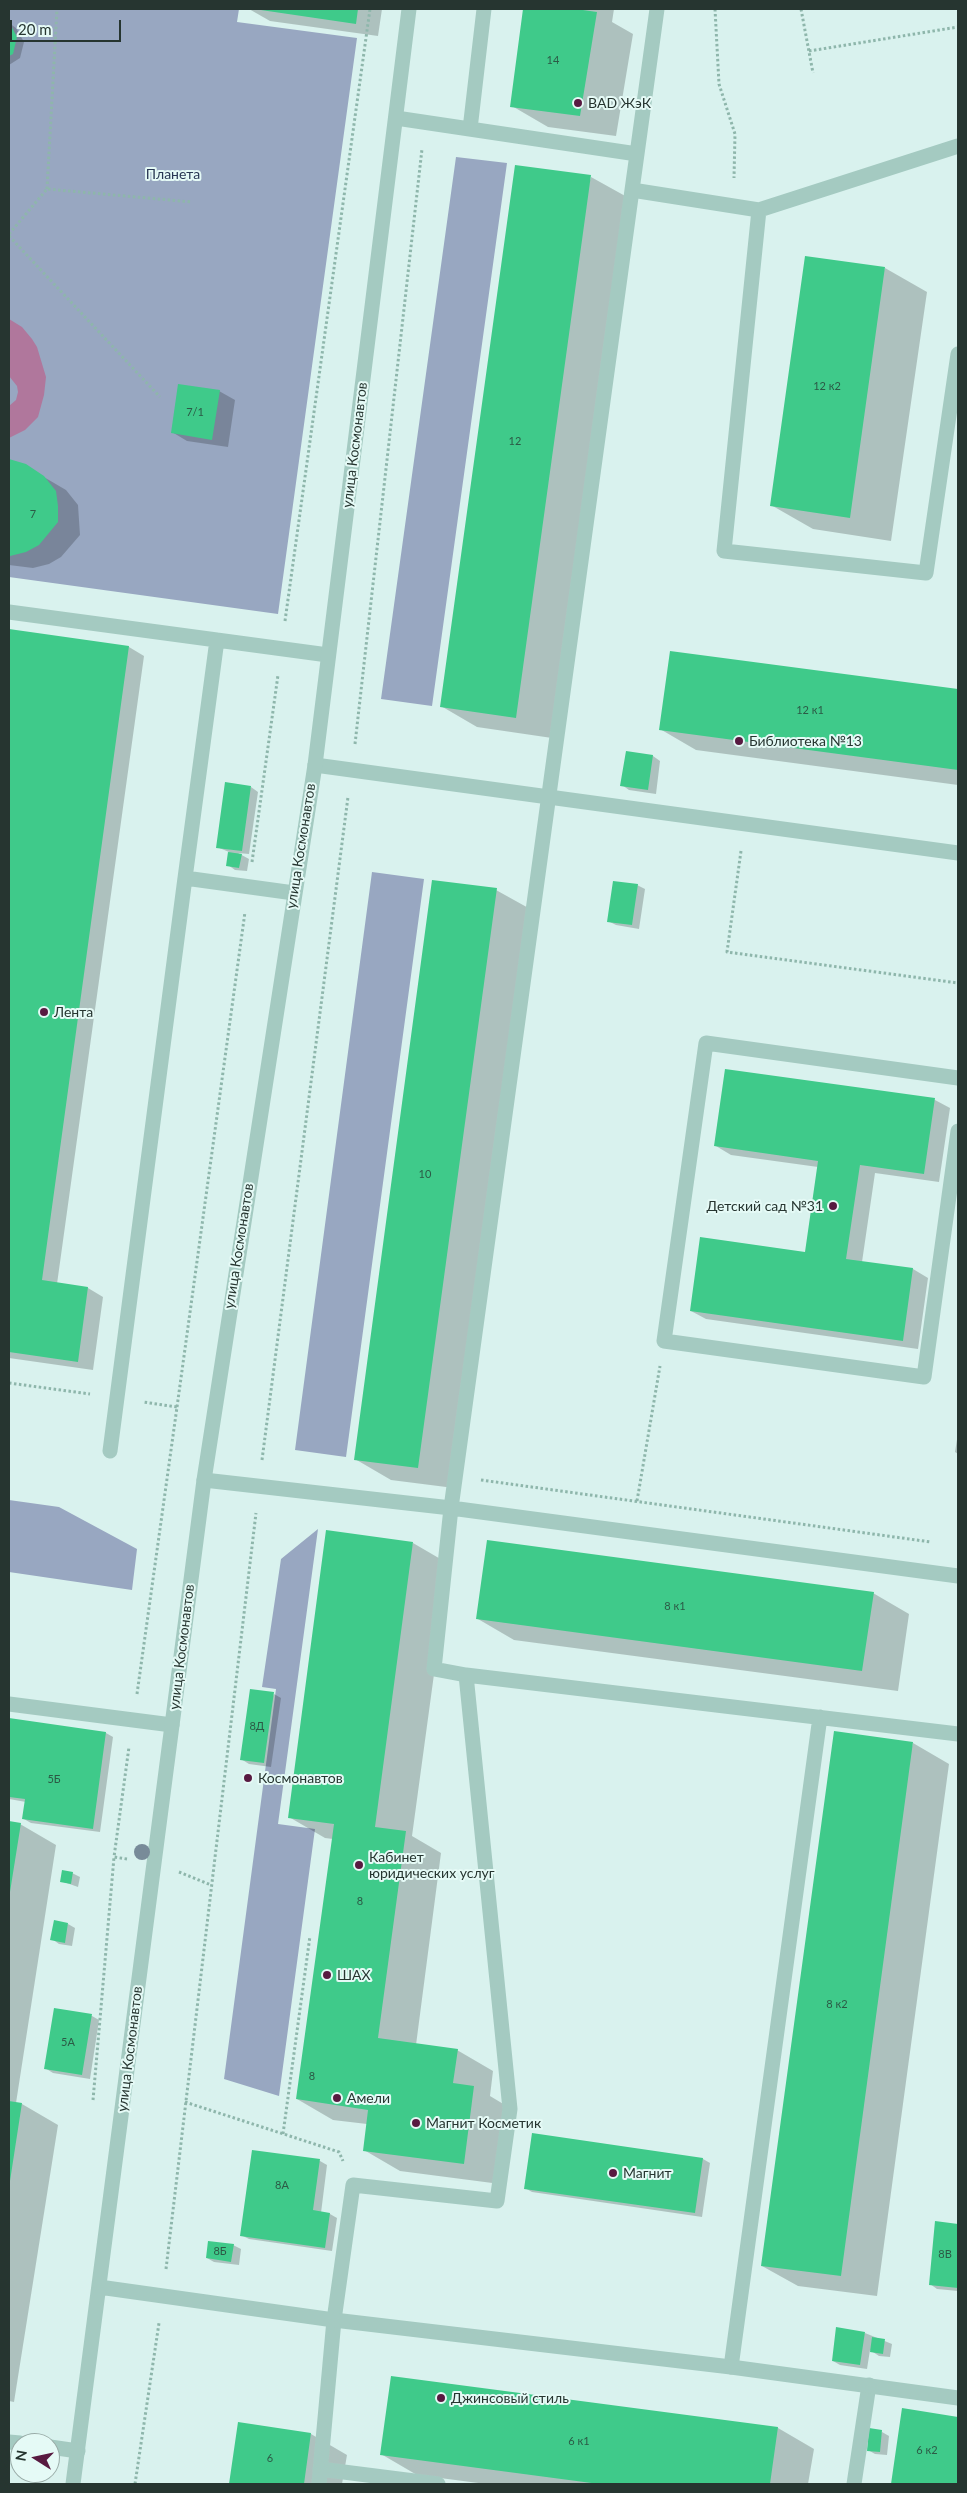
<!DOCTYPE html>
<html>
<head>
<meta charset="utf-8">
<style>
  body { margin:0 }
  #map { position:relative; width:967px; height:2493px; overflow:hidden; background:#d9f2ee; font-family:Lato,sans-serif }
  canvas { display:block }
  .frame { position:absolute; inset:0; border:10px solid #263530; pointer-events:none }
  .north { position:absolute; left:10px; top:2433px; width:50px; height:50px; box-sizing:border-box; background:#e5faf6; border:1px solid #99aba7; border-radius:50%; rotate:280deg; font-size:14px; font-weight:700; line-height:20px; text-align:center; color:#263530 }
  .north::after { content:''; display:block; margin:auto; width:18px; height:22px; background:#581a41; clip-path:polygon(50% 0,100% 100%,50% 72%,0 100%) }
  .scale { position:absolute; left:10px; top:20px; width:111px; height:22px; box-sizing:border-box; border:2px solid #263530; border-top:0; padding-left:6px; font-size:15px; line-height:18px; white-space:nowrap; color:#263530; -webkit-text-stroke:4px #e5faf6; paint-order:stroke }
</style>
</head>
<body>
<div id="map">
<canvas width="967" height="2493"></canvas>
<div class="frame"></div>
<div class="north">N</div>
<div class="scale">20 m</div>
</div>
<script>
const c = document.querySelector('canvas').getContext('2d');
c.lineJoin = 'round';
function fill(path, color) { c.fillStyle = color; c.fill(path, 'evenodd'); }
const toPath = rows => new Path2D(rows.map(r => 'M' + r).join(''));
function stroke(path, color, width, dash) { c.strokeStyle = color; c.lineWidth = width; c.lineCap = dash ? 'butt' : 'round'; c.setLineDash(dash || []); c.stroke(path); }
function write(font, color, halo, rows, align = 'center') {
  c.font = font + ' Lato,sans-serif'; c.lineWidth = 4; c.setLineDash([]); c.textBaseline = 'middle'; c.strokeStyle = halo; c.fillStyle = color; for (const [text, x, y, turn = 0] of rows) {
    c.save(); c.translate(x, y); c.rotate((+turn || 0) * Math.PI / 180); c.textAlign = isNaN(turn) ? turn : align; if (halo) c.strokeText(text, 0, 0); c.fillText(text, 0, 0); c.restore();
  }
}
fill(toPath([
  [9,9,239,9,237,22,357,38,278,614,9,577],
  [456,157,507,163,432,706,381,699],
  [372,872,424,879,346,1457,295,1450],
  [9,1500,59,1507,137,1549,132,1590,9,1572],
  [318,1529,278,1824,315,1829,279,2096,224,2079,276,1689,262,1687,281,1559]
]), '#98a7c1');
fill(toPath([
  [9,319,22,327,32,339,37,347,46,377,44,395,38,417,25,430,9,438,9,406,16,400,18,392,17,386,9,376]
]), '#b0779c');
fill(toPath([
  [249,9,382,9,378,36,270,21],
  [524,9,614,9,612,22,633,34,616,136,548,127,512,106],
  [9,23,16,28,24,42,20,58,9,65],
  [591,177,627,197,552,738,477,727,441,706],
  [885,268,927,292,891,541,813,529,771,505],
  [219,391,235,400,228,447,187,441,172,432],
  [9,461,25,466,66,490,78,505,80,535,61,557,49,564,33,568,9,565],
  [9,630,129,647,144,656,57,1284,88,1288,103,1297,93,1370,9,1358],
  [671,652,958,690,958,785,696,750,660,729],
  [627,752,653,756,660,761,656,794,629,790,622,785],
  [251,787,258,792,249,854,238,853,249,859,247,871,235,870,228,865,229,852,217,847],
  [637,885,645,889,639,929,616,925,608,921],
  [496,890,532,910,454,1488,391,1480,355,1459],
  [935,1100,950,1108,939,1182,875,1173,862,1262,913,1269,928,1278,918,1349,706,1319,691,1311,806,1253,818,1167,731,1155,716,1146],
  [958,1433,958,1454,955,1452],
  [413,1543,449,1564,412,1836,441,1853,416,2045,457,2050,493,2071,490,2096,510,2108,500,2184,400,2171,364,2150,367,2124,333,2120,297,2099,333,1839,325,1838,289,1817],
  [873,1593,909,1614,898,1691,514,1640,478,1619],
  [274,1694,281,1698,271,1767,249,1764,241,1759],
  [9,1719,106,1733,113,1737,100,1832,31,1823,24,1819,26,1802,9,1799],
  [913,1743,949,1764,877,2296,798,2286,762,2266],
  [9,1822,20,1824,56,1845,16,2103,22,2104,58,2125,14,2402,9,2401],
  [72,1873,80,1877,78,1887,61,1881],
  [68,1924,75,1928,72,1946,59,1944,52,1939],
  [55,2010,92,2016,99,2020,90,2079,53,2073,45,2068],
  [253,2151,320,2161,327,2165,321,2213,330,2214,337,2218,332,2251,249,2239,241,2235],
  [703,2159,710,2163,702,2217,532,2192,525,2188],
  [936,2223,958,2225,958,2291,937,2289,930,2284],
  [233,2245,241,2249,239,2265,214,2262,207,2258],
  [865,2333,892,2344,890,2357,879,2356,870,2350,867,2369,840,2365,833,2361],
  [903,2410,958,2418,958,2484,892,2484],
  [239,2423,311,2434,347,2455,342,2484,230,2484],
  [778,2428,814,2449,808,2484,486,2484,417,2475,381,2454],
  [882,2432,889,2436,887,2455,875,2454,868,2450]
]), '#0003');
fill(toPath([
  [254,9,358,9,356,24],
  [523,9,576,9,597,12,580,116,510,107],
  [9,22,17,37,13,54,9,56],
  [515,165,591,175,516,718,440,707],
  [805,256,885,267,850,518,770,506],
  [178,384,220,390,212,440,171,433],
  [9,459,26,464,44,476,56,491,58,506,58,522,39,545,26,552,10,556],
  [9,629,129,646,42,1280,88,1287,78,1362,9,1352],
  [670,651,958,689,958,770,659,730],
  [626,751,653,755,648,790,620,786],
  [225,782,251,786,242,851,216,848],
  [228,852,242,854,239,868,226,866],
  [432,880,497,888,418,1468,354,1460],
  [613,881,638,884,632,925,607,922],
  [725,1069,935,1098,924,1174,860,1165,846,1259,913,1268,903,1341,690,1311,700,1237,805,1252,818,1161,714,1146],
  [326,1530,413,1542,375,1827,406,1831,378,2038,458,2049,453,2083,474,2086,464,2164,363,2151,368,2110,296,2099,334,1824,288,1818],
  [487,1540,874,1592,862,1671,476,1619],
  [250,1689,274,1692,264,1763,240,1760],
  [9,1718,106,1732,93,1829,22,1819,25,1799,9,1797],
  [834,1731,913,1742,841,2276,761,2266],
  [9,1821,21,1823,10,1892,9,1892],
  [62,1870,73,1872,71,1884,60,1882],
  [54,1920,68,1923,65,1943,50,1940],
  [54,2008,92,2014,82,2075,44,2069],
  [9,2101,22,2103,10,2181,9,2181],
  [532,2133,703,2158,695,2213,524,2189],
  [252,2150,320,2159,313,2210,330,2213,325,2248,240,2236],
  [935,2221,958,2224,958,2288,929,2285],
  [208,2241,234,2244,231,2262,206,2258],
  [836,2327,865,2332,860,2365,832,2361],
  [872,2337,885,2339,883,2354,870,2352],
  [391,2376,778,2427,770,2484,599,2484,380,2455],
  [902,2408,958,2417,958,2484,891,2484],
  [238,2422,311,2433,304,2484,229,2484],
  [869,2428,882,2430,880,2452,867,2451]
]), '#3fca8a');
stroke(toPath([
  [715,9,719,84,735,134,734,178],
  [801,9,813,73],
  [809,51,958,27],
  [47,189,57,9],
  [9,234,47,189,192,202],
  [9,236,160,397],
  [285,621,370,9],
  [355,744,422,149],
  [741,851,727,952,958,983],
  [252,862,278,675],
  [9,1383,90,1394],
  [177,1407,245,912],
  [262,1460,348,797],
  [481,1480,931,1542],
  [637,1501,660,1366],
  [137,1694,177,1407,143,1402],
  [127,1859,114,1857,129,1747],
  [179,1872,211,1885],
  [93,2100,114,1857],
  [185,2102,339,2152,343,2161],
  [283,2134,310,1936],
  [166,2269,256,1513],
  [135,2484,159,2323]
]), '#8eb6ab', 3, [2.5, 2.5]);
stroke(toPath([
  [396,118,637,154,657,9],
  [470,129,484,9],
  [632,190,637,154],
  [759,210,958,146],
  [9,612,328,655],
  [315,765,958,853],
  [185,878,217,640],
  [958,1078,706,1043,664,1341,924,1377,958,1131],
  [110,1451,185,878,294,893],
  [204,1480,451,1508,632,190,759,210,724,551,926,573,958,354],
  [466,1675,958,1734],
  [9,1704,172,1725],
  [731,2367,820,1717],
  [9,2442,20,2443],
  [50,2447,78,2451],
  [320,2469,438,2484],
  [319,2484,334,2320,353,2185,497,2201,510,2109,466,1675,434,1669,451,1508,958,1576],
  [854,2484,869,2385]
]), '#a4cac1', 15);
stroke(toPath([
  [99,2287,334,2320,731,2367,958,2398],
  [73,2484,204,1480,315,765,409,9]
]), '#a4cac1', 15);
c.fillStyle = '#788b99';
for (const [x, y] of [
  [142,1852]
]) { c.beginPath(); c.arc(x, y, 8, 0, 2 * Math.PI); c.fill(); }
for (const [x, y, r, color] of [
  [578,103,5,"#581a41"],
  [739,741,5,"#581a41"],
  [44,1012,5,"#581a41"],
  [833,1206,5,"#581a41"],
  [248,1778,5,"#581a41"],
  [359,1865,5,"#581a41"],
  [327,1975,5,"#581a41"],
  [337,2098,5,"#581a41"],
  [416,2123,5,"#581a41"],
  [613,2173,5,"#581a41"],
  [441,2398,5,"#581a41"]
]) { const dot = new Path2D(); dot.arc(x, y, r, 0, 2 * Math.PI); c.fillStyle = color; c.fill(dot); stroke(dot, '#e5faf6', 2); }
write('11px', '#2c5a46', null, [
  ["14",553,60],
  ["12 к2",827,386],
  ["7/1",195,412],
  ["12",515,441],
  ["7",33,514],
  ["12 к1",810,710],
  ["10",425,1174],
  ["8 к1",675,1606],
  ["8Д",257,1726],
  ["5Б",54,1779],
  ["8",360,1901],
  ["8 к2",837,2004],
  ["5А",68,2042],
  ["8",312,2076],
  ["8А",282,2185],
  ["8Б",220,2251],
  ["8В",945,2254],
  ["6 к1",579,2441],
  ["6 к2",927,2450],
  ["6",270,2458]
]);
write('14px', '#263530', '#e5faf6', [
  ["BAD ЖэК",588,103],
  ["Библиотека №13",749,741],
  ["Лента",54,1012],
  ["Детский сад №31",823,1206,"right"],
  ["Космонавтов",258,1778],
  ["Кабинет",369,1857],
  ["юридических услуг",369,1873],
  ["ШАХ",337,1975],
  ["Амели",347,2098],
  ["Магнит Косметик",426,2123],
  ["Магнит",623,2173],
  ["Джинсовый стиль",451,2398]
], 'left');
write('14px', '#293754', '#e5faf6', [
  ["Планета",173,174]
]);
write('14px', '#263530', '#e5faf6', [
  ["улица Космонавтов",355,445,-83],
  ["улица Космонавтов",301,846,-81],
  ["улица Космонавтов",239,1246,-81],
  ["улица Космонавтов",182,1647,-83],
  ["улица Космонавтов",130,2049,-83]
]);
</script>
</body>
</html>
